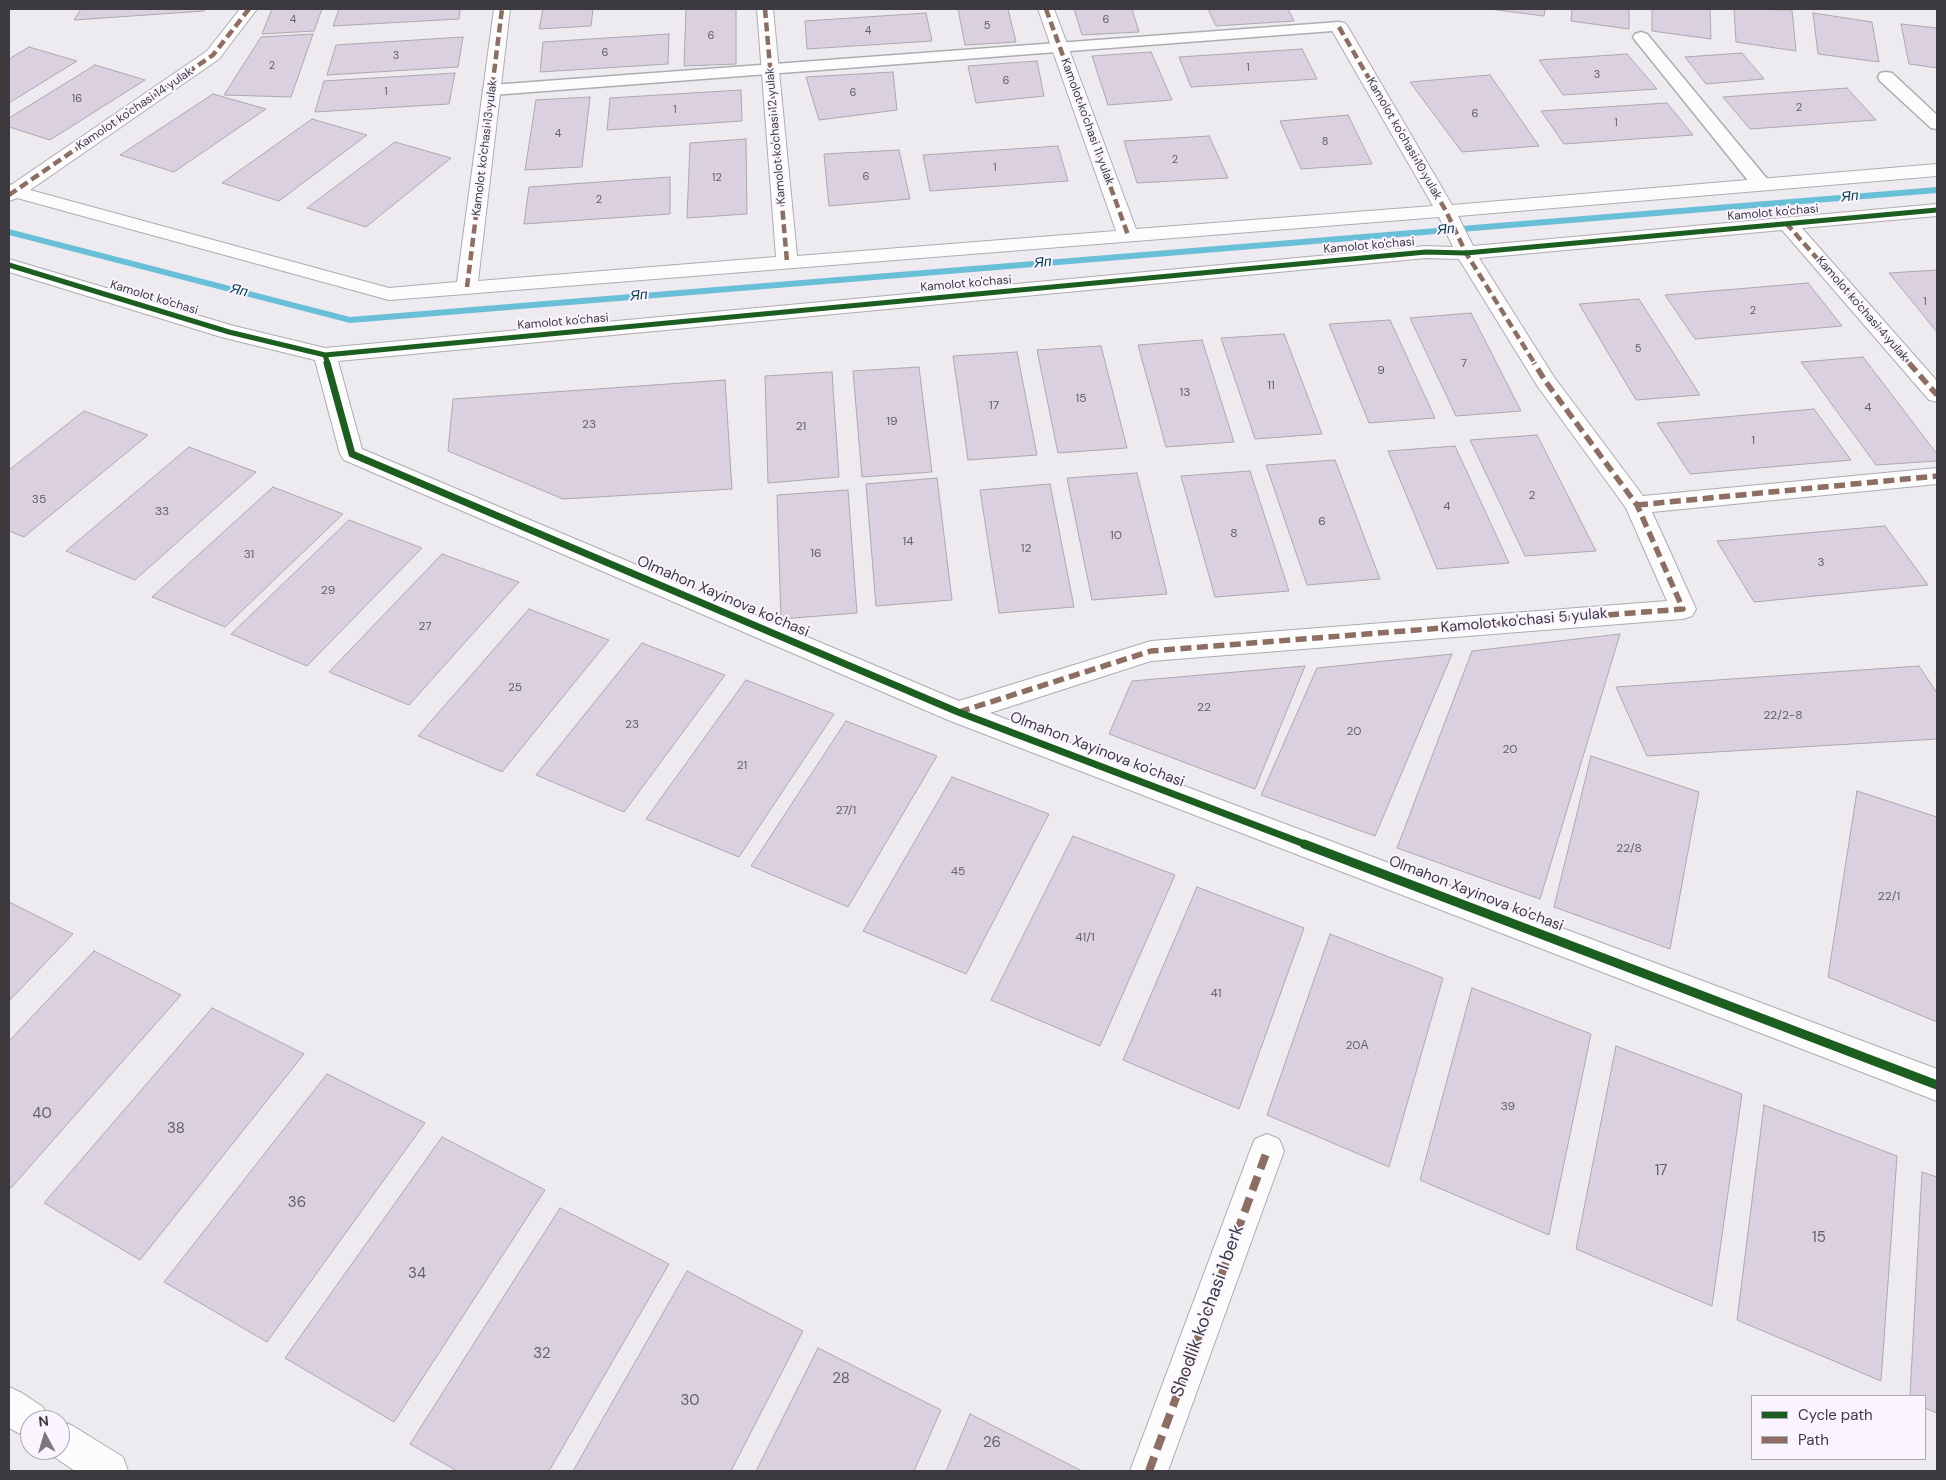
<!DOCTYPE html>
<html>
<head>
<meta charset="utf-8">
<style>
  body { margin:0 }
  #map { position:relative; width:1946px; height:1480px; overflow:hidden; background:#edeaf0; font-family:"DM Sans",sans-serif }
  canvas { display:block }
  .frame { position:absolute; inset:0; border:10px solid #3c3a3f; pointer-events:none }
  .legend { position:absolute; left:1751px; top:1395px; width:175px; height:65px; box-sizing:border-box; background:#f9f4ff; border:1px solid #adaab2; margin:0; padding:6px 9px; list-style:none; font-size:15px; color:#3c3a3f }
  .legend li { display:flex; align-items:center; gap:10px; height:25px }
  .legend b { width:25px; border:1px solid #adaab2 }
  .north { position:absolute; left:20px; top:1410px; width:50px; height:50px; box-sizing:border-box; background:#f9f4ff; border:1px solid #adaab2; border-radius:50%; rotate:354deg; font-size:14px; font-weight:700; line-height:20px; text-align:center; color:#3c3a3f }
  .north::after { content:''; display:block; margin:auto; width:18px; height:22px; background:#7a787d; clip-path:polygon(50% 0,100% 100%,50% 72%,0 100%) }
</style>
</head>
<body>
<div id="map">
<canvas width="1946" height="1480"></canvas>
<div class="frame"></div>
<ul class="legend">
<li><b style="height:6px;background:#1b5e20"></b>Cycle path</li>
<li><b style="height:6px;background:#8d6e63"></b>Path</li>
</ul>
<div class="north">N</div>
</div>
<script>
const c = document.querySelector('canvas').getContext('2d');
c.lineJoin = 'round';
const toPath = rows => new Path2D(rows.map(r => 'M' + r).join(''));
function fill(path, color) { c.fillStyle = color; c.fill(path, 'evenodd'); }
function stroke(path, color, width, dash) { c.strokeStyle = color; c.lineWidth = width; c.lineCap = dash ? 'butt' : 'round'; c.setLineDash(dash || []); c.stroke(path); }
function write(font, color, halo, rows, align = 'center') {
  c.font = font + ' "DM Sans",sans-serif'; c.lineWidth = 4; c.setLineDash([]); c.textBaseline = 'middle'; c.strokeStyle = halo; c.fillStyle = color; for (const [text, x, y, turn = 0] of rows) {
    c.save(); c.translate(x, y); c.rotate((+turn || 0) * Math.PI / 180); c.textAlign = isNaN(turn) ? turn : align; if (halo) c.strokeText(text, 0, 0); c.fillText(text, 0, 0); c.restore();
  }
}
fill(toPath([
  [1937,187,1937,193,350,323,9,235,9,229,350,317,1937,187]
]), '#6abfd8');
const building = toPath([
  [81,9,205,9,204,11,74,20,81,9],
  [272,9,322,9,314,31,262,34,272,9],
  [339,9,460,9,459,19,333,26,339,9],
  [543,9,593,9,591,26,539,29,543,9],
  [686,9,736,9,736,64,684,66,686,9],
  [958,9,1008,9,1016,42,965,45,958,9],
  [1074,9,1132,9,1139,32,1082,35,1074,9],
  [1208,9,1288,9,1294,21,1216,26,1208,9],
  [1489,9,1545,9,1544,16,1489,9],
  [1572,9,1629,9,1629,29,1571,21,1572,9],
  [1652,9,1710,9,1711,39,1652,31,1652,9],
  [1734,9,1792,10,1796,51,1736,42,1734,9],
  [926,13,932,41,807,49,805,21,926,13],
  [1813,13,1872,22,1879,62,1818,54,1813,13],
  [1901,24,1937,28,1937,68,1909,64,1901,24],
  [313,34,291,97,224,95,261,37,313,34],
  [669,34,668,64,540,72,543,42,669,34],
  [463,37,458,67,327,75,336,45,463,37],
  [29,47,77,61,9,103,9,59,29,47],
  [1302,49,1317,79,1191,87,1179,57,1302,49],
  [1151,52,1172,100,1108,105,1092,56,1151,52],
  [1742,53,1764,79,1706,84,1685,57,1742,53],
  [1627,54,1657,89,1563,95,1539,60,1627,54],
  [1037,61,1044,96,976,103,968,66,1037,61],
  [95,65,145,80,50,140,9,127,9,118,95,65],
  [893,72,897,110,819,120,806,77,893,72],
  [455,73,449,104,315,112,324,81,455,73],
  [1490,75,1539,146,1462,152,1410,82,1490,75],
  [1847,88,1876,120,1750,129,1723,97,1847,88],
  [741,90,742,121,607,130,610,98,741,90],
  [213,94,266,109,174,172,120,155,213,94],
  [590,97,582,167,525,170,536,100,590,97],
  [1667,103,1693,135,1564,144,1541,111,1667,103],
  [1348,115,1372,164,1301,169,1280,121,1348,115],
  [312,119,367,135,279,201,222,183,312,119],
  [1209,136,1228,178,1137,183,1124,141,1209,136],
  [746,139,747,214,687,218,690,143,746,139],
  [395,142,451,158,366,227,307,208,395,142],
  [1058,146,1068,181,930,191,923,155,1058,146],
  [899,150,910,199,829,206,824,154,899,150],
  [670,177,670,214,524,224,529,187,670,177],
  [1937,270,1937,332,1889,273,1937,270],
  [1808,283,1842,326,1695,339,1665,295,1808,283],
  [1639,299,1700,395,1636,400,1579,304,1639,299],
  [1471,313,1521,411,1456,416,1410,318,1471,313],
  [1390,320,1435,418,1369,423,1329,324,1390,320],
  [1284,334,1322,434,1255,439,1221,338,1284,334],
  [1202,340,1234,442,1166,447,1138,345,1202,340],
  [1101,346,1127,448,1058,453,1037,350,1101,346],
  [1017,352,1037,455,968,460,953,356,1017,352],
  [1863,357,1937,454,1937,461,1876,465,1801,362,1863,357],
  [919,367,932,472,862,477,853,371,919,367],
  [832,372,839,477,768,483,765,376,832,372],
  [725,380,732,489,563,499,448,451,453,399,725,380],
  [1814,409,1851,460,1690,474,1657,423,1814,409],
  [84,411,148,435,24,537,9,531,9,470,84,411],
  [1537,435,1596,551,1525,556,1470,440,1537,435],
  [1455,446,1509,563,1437,569,1388,451,1455,446],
  [189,447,256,472,135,580,66,551,189,447],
  [1335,460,1380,579,1307,585,1266,465,1335,460],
  [1250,471,1289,591,1215,597,1181,476,1250,471],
  [1137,473,1167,594,1092,600,1067,478,1137,473],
  [937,478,952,600,876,606,866,484,937,478],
  [1050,484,1074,607,999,613,980,490,1050,484],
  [273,487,343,514,225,627,152,597,273,487],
  [848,490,857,613,781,619,777,495,848,490],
  [349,520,422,548,307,666,231,634,349,520],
  [1885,526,1928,585,1754,602,1717,541,1885,526],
  [442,554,519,582,409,705,329,672,442,554],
  [529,609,609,640,502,772,418,736,529,609],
  [1620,634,1540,899,1397,848,1472,651,1620,634],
  [642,643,725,675,624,812,536,775,642,643],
  [1452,654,1375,836,1261,795,1317,668,1452,654],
  [1305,666,1255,789,1109,734,1132,681,1305,666],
  [1919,666,1937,693,1937,739,1647,756,1616,687,1919,666],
  [746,680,834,714,739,857,646,819,746,680],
  [846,721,937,756,848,907,751,866,846,721],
  [1591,756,1699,792,1670,949,1554,907,1591,756],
  [952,777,1049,814,966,974,863,931,952,777],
  [1857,791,1937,817,1937,1022,1828,977,1857,791],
  [1073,836,1175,875,1100,1046,991,1000,1073,836],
  [1197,887,1304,928,1239,1109,1123,1060,1197,887],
  [9,902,73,934,9,1001,9,902],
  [1330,934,1443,978,1389,1167,1267,1115,1330,934],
  [94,951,181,995,11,1188,9,1187,9,1041,94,951],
  [1472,988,1591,1034,1549,1235,1420,1180,1472,988],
  [212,1008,304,1054,140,1260,44,1203,212,1008],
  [1616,1046,1742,1094,1712,1306,1576,1249,1616,1046],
  [327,1074,425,1123,267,1342,164,1282,327,1074],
  [1764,1105,1897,1156,1881,1381,1737,1320,1764,1105],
  [442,1137,545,1190,394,1422,285,1358,442,1137],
  [1922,1172,1937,1177,1937,1413,1925,1408,1925,1396,1910,1396,1922,1172],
  [560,1208,669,1264,549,1471,457,1471,410,1444,560,1208],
  [687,1271,803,1331,731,1471,573,1471,687,1271],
  [818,1348,941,1410,914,1471,756,1471,818,1348],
  [970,1414,1082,1471,946,1471,970,1414]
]);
fill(building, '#dad0e0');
stroke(building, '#aca9ae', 1);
const service = toPath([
  [1339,22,1345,24,1347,27,1345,30,492,95,486,94,483,90,486,86,492,85,1339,22],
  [1641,32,1647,34,1768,180,1770,184,1768,188,1761,190,1754,188,1635,40,1633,37,1635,34,1641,32],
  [1886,72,1892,73,1937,115,1937,129,1931,128,1880,81,1878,77,1880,73,1886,72]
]);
const minor = toPath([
  [240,9,257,9,219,59,30,190,389,288,457,282,494,9,510,9,478,281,776,257,757,9,773,9,797,256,1116,231,1038,9,1054,9,1136,229,1433,206,1330,27,1333,23,1339,22,1345,23,1348,27,1452,205,1937,164,1937,176,1458,216,1473,246,1937,204,1937,216,1802,228,1937,381,1937,402,1929,400,1782,230,1479,258,1554,377,1643,496,1937,468,1937,484,1652,512,1696,609,1692,616,1683,619,1151,661,990,713,1937,1069,1937,1101,948,720,344,460,340,454,315,360,221,337,9,272,9,259,234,326,325,348,1426,246,1453,247,1439,217,389,300,17,198,9,201,9,184,11,185,207,51,240,9],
  [1426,258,1459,259,1538,387,1626,508,1667,601,1151,641,959,701,362,449,338,361,1426,258],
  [1267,1134,1279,1139,1284,1151,1168,1471,1130,1471,1250,1151,1255,1139,1267,1134],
  [9,1387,22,1393,43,1407,49,1420,30,1420,30,1439,9,1428,9,1387],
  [60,1420,73,1426,123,1457,128,1471,75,1471,47,1452,46,1450,60,1450,60,1420]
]);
stroke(service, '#aeacb0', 3);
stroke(minor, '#aeacb0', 2);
fill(service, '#fcfcfd');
fill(minor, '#fcfcfd');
stroke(toPath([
  [765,9,787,262],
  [1046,9,1128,235],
  [1339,27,1446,211,1466,253,1535,364],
  [9,195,213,55,249,9],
  [1786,223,1910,364],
  [467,287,502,9]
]), '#8d6e63', 4.5, [9, 4.5]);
stroke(toPath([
  [1909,363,1937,395],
  [1637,505,1937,476],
  [959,712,1151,651,1683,609,1637,505,1546,382,1534,363]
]), '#8d6e63', 5.5, [11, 5.5]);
stroke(toPath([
  [1149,1471,1267,1151]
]), '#8d6e63', 8, [15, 8]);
stroke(toPath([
  [9,265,229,332,325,355,1426,252,1466,253,1937,210],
  [325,355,328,364]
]), '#1b5e20', 5);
stroke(toPath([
  [327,363,352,454,958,712,1307,845]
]), '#1b5e20', 7);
stroke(toPath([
  [1304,844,1937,1085]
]), '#1b5e20', 9);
write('11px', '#646067', null, [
  ["4",293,20],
  ["6",1106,20],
  ["5",987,26],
  ["4",868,31],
  ["6",711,36],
  ["6",605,53],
  ["3",396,56],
  ["2",272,66],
  ["1",1248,68],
  ["3",1597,75],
  ["6",1006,81],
  ["1",386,92],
  ["6",853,93],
  ["16",77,99],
  ["2",1799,108],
  ["1",675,110],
  ["6",1475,114],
  ["1",1616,123],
  ["4",558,134],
  ["8",1325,142],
  ["2",1175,160],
  ["1",995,168],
  ["6",866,177],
  ["12",717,178],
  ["2",599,200],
  ["1",1925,302],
  ["2",1753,311],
  ["5",1638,349],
  ["7",1464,364]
]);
write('12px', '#3c3a3f', '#f9f4ff', [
  ["Kamolot ko'chasi 14 yulak",135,109,-34],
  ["Kamolot ko'chasi 11 yulak",1087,122,70],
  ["Kamolot ko'chasi 12 yulak",776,136,-95],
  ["Kamolot ko'chasi 10 yulak",1404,139,60],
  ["Kamolot ko'chasi 13 yulak",485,148,-83],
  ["Kamolot ko'chasi",1773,213,-5],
  ["Kamolot ko'chasi",1369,246,-5],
  ["Kamolot ko'chasi",966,284,-5],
  ["Kamolot ko'chasi",154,298,17],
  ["Kamolot ko'chasi 4 yulak",1862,309,49],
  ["Kamolot ko'chasi",563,322,-5]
]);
write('12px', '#646067', null, [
  ["9",1381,371],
  ["11",1271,386],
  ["13",1185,393],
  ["15",1081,399],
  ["17",994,406],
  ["4",1868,408],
  ["19",892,422],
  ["23",589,425],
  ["21",801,427],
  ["1",1753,441],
  ["2",1532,496],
  ["35",39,500],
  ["4",1447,507],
  ["33",162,512],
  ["6",1322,522],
  ["8",1234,534],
  ["10",1116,536],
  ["14",908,542],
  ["12",1026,549],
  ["16",816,554],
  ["31",249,555],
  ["3",1821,563],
  ["29",328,591],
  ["27",425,627],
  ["25",515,688],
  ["22",1204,708],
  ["22/2-8",1783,716],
  ["23",632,725],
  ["20",1354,732],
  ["20",1510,750],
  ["21",742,766],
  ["27/1",846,811],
  ["22/8",1629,849],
  ["45",958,872],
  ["22/1",1889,897],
  ["41/1",1085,938],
  ["41",1216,994],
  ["20А",1357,1046],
  ["39",1508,1107]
]);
write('italic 14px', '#0a404e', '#f9f4ff', [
  ["Яп",1850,197,-5],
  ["Яп",1446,230,-5],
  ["Яп",1043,263,-5],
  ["Яп",239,291,14],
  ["Яп",639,296,-5]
]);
write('15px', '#3c3a3f', '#f9f4ff', [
  ["Olmahon Xayinova ko'chasi",723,597,23],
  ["Kamolot ko'chasi 5 yulak",1524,621,-5],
  ["Olmahon Xayinova ko'chasi",1097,750,21],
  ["Olmahon Xayinova ko'chasi",1476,894,21]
]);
write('15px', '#646067', null, [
  ["40",42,1114],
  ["38",176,1129],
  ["17",1661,1171],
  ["36",297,1203],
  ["15",1819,1238],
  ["34",417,1274],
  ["32",542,1354],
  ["28",841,1379],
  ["30",690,1401],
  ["26",992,1443]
]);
write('18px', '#3c3a3f', '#f9f4ff', [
  ["Shodlik ko'chasi 1 berk",1208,1311,-70]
]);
</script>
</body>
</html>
